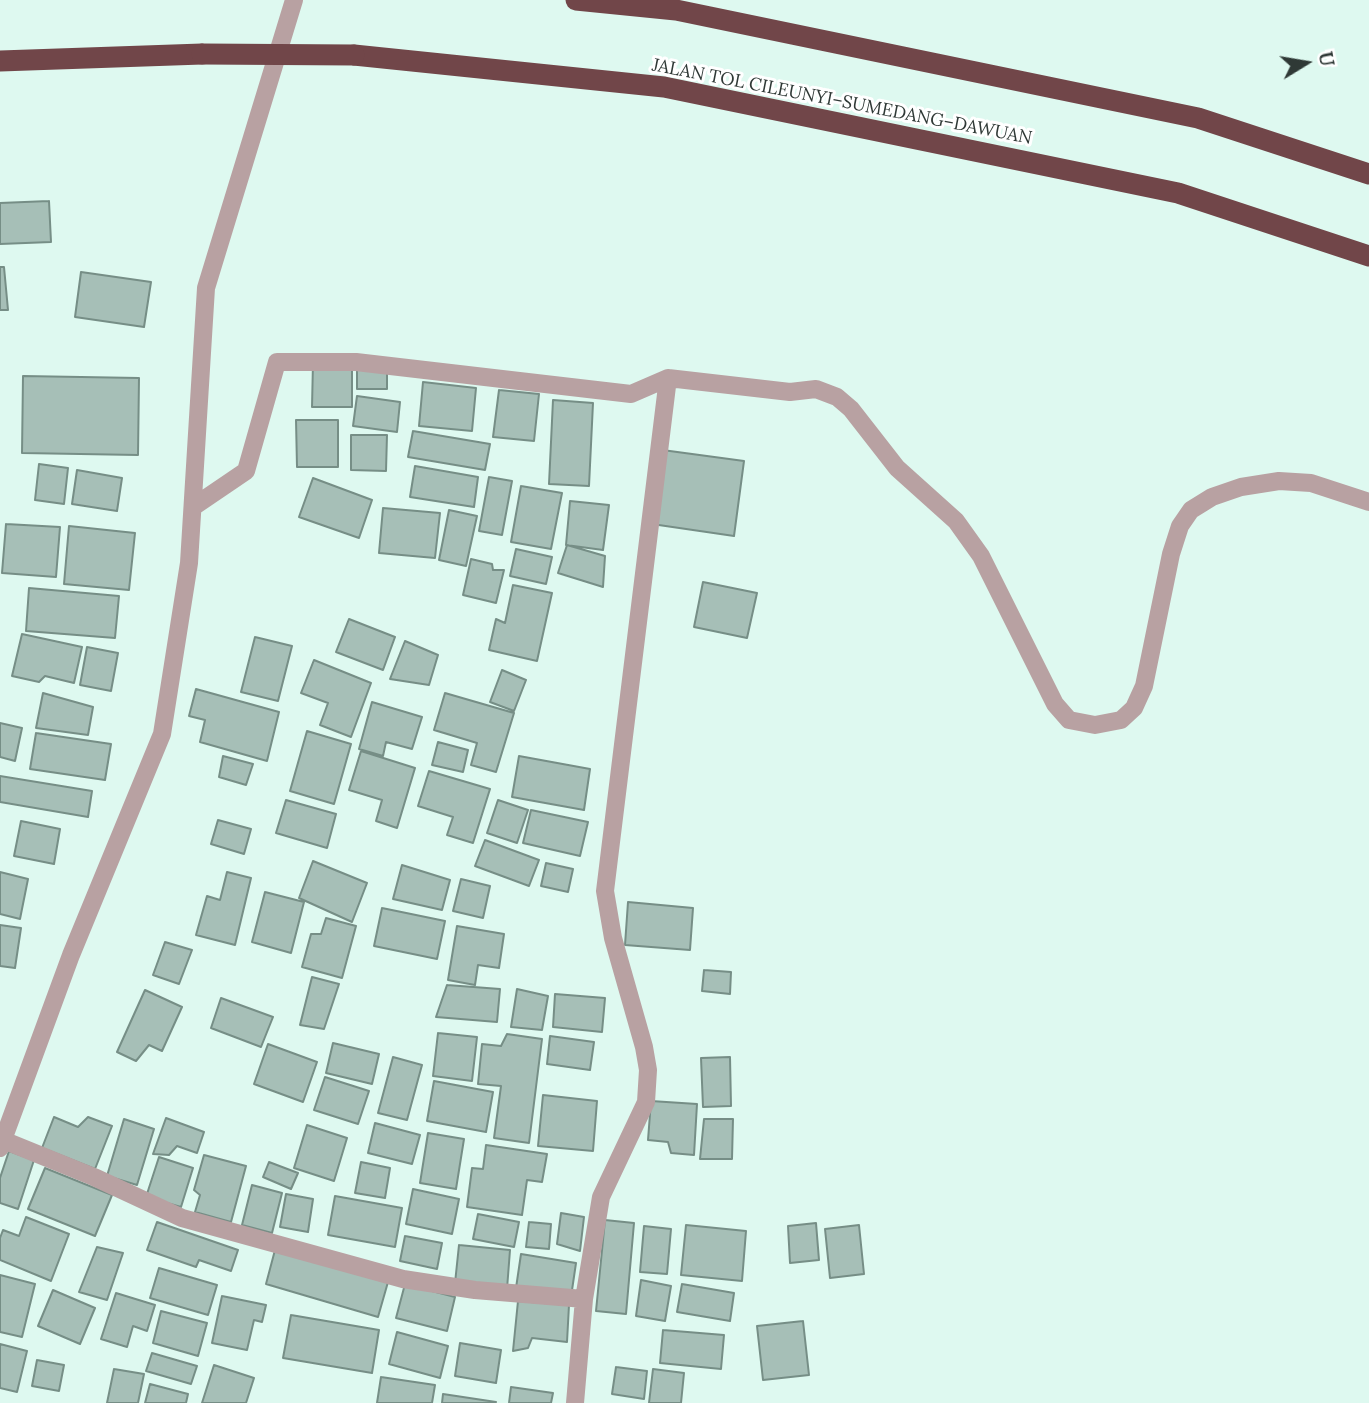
<!DOCTYPE html>
<html>
<head>
<meta charset="utf-8">
<style>
  body { margin:0 }
  #map { position:relative; width:1369px; height:1403px; overflow:hidden; background:#def9f0; font-family:Lora,serif }
  canvas { display:block }
  .north { position:absolute; left:1271px; top:28px; width:70px; height:70px; -webkit-text-stroke:5px #fff; paint-order:stroke; rotate:79deg; font-size:19px; font-weight:700; line-height:28px; text-align:center; color:#2f3936 }
  .north::after { content:''; display:block; margin:auto; width:24px; height:32px; background:#2f3936; clip-path:polygon(50% 0,100% 100%,50% 72%,0 100%) }
</style>
</head>
<body>
<div id="map">
<canvas width="1369" height="1403"></canvas>
<div class="north">U</div>
</div>
<script>
const c = document.querySelector('canvas').getContext('2d');
c.lineJoin = 'round';
function fill(path, color) { c.fillStyle = color; c.fill(path, 'evenodd'); }
const toPath = rows => new Path2D(rows.map(r => 'M' + r).join(''));
function stroke(path, color, width, dash) { c.strokeStyle = color; c.lineWidth = width; c.lineCap = dash ? 'butt' : 'round'; c.setLineDash(dash || []); c.stroke(path); }
function write(font, color, halo, rows, align = 'center') {
  c.font = font + ' Lora,serif'; c.lineWidth = 6; c.setLineDash([]); c.textBaseline = 'middle'; c.strokeStyle = halo; c.fillStyle = color; for (const [text, x, y, turn = 0] of rows) {
    c.save(); c.translate(x, y); c.rotate((+turn || 0) * Math.PI / 180); c.textAlign = isNaN(turn) ? turn : align; if (halo) c.strokeText(text, 0, 0); c.fillText(text, 0, 0); c.restore();
  }
}
const building = toPath([
  [49,201,51,242,0,244,0,203,49,201],
  [0,267,4,267,8,310,0,310,0,267],
  [81,272,151,282,144,327,75,317,81,272],
  [313,362,352,363,352,407,312,407,313,362],
  [387,366,387,389,357,389,357,367,387,366],
  [23,376,139,378,138,455,22,453,23,376],
  [423,382,476,388,472,431,419,426,423,382],
  [499,390,539,394,534,441,493,437,499,390],
  [357,396,400,402,397,432,353,426,357,396],
  [553,400,593,403,589,486,549,484,553,400],
  [296,420,338,420,338,467,297,467,296,420],
  [413,431,490,444,485,470,408,457,413,431],
  [351,435,387,435,386,471,351,470,351,435],
  [655,449,744,461,734,536,645,523,655,449],
  [39,464,68,468,64,504,35,500,39,464],
  [415,466,478,477,474,507,410,497,415,466],
  [77,470,122,478,117,511,72,504,77,470],
  [489,477,512,481,502,535,479,531,489,477],
  [313,478,372,500,359,538,299,517,313,478],
  [521,486,562,493,551,549,511,542,521,486],
  [570,501,609,505,603,550,566,545,570,501],
  [383,508,440,513,435,558,379,553,383,508],
  [449,510,477,516,466,566,439,560,449,510],
  [6,524,60,527,56,577,2,573,6,524],
  [69,526,135,533,129,590,64,584,69,526],
  [567,545,605,556,603,587,558,573,567,545],
  [516,549,552,557,546,584,510,576,516,549],
  [471,559,492,564,493,570,504,570,496,603,463,595,471,559],
  [703,582,757,593,747,638,694,627,703,582],
  [513,585,552,593,537,661,489,650,496,619,505,623,513,585],
  [29,588,119,596,115,638,26,631,29,588],
  [349,619,395,637,383,670,336,652,349,619],
  [22,634,82,647,74,683,45,676,39,682,12,676,22,634],
  [255,637,292,646,278,701,241,692,255,637],
  [405,641,438,655,429,685,390,679,405,641],
  [87,647,118,653,111,691,80,685,87,647],
  [314,660,371,683,351,737,320,725,328,703,301,693,314,660],
  [502,670,526,680,514,711,490,702,502,670],
  [196,689,279,712,267,761,200,742,205,720,189,716,196,689],
  [43,693,93,707,88,735,36,728,43,693],
  [445,693,514,713,496,772,471,765,477,743,434,730,445,693],
  [372,702,422,717,412,749,386,742,383,756,359,749,372,702],
  [0,723,22,728,15,761,0,757,0,723],
  [307,731,351,744,334,804,290,791,307,731],
  [36,733,111,744,105,780,30,769,36,733],
  [438,742,468,750,463,772,432,765,438,742],
  [361,751,415,768,397,828,376,821,382,800,349,790,361,751],
  [223,756,253,764,246,785,219,777,223,756],
  [519,756,590,769,584,810,512,797,519,756],
  [429,771,490,789,473,843,447,835,453,817,418,806,429,771],
  [0,776,92,791,88,817,0,802,0,776],
  [286,800,336,814,327,848,276,833,286,800],
  [498,800,528,810,517,843,487,833,498,800],
  [531,810,588,822,580,856,523,843,531,810],
  [218,820,251,829,244,854,211,844,218,820],
  [21,821,60,829,54,864,14,856,21,821],
  [485,840,539,860,529,886,475,866,485,840],
  [313,861,367,883,352,922,299,898,313,861],
  [546,863,573,869,568,892,541,886,546,863],
  [402,865,450,880,442,910,393,899,402,865],
  [0,872,28,879,20,919,0,914,0,872],
  [227,872,251,878,235,945,196,935,207,896,220,900,227,872],
  [461,879,490,886,483,918,453,911,461,879],
  [265,892,304,902,291,953,252,942,265,892],
  [628,902,693,908,690,950,625,945,628,902],
  [382,908,445,921,437,959,374,946,382,908],
  [326,918,356,926,342,978,302,967,311,934,321,934,326,918],
  [0,925,21,928,15,968,0,966,0,925],
  [457,926,504,934,499,968,478,965,475,985,448,980,457,926],
  [165,942,192,950,179,984,153,975,165,942],
  [704,970,731,972,730,994,702,991,704,970],
  [312,977,339,984,324,1029,300,1025,312,977],
  [447,985,500,989,497,1022,436,1017,447,985],
  [517,989,548,996,542,1030,511,1027,517,989],
  [145,990,182,1007,162,1051,149,1045,136,1061,117,1052,145,990],
  [555,994,605,998,602,1032,553,1027,555,994],
  [221,998,273,1017,261,1047,211,1028,221,998],
  [438,1033,477,1037,472,1081,433,1076,438,1033],
  [507,1034,542,1039,529,1143,494,1138,501,1086,478,1084,482,1044,501,1046,507,1034],
  [550,1036,594,1042,590,1070,547,1064,550,1036],
  [333,1043,379,1054,372,1084,326,1073,333,1043],
  [268,1044,317,1062,303,1102,254,1084,268,1044],
  [393,1057,422,1065,407,1120,378,1113,393,1057],
  [730,1057,731,1106,703,1107,701,1058,730,1057],
  [325,1077,369,1091,358,1124,314,1110,325,1077],
  [434,1081,493,1092,486,1132,427,1121,434,1081],
  [543,1095,597,1101,593,1151,538,1146,543,1095],
  [651,1101,697,1104,694,1155,671,1153,668,1142,648,1140,651,1101],
  [54,1117,78,1127,88,1117,112,1126,95,1169,42,1148,54,1117],
  [166,1118,204,1132,197,1153,177,1146,169,1155,153,1154,166,1118],
  [124,1119,154,1129,137,1185,107,1176,124,1119],
  [704,1119,733,1119,732,1159,700,1159,704,1119],
  [375,1123,420,1135,412,1164,368,1153,375,1123],
  [307,1125,347,1138,334,1181,294,1168,307,1125],
  [428,1133,464,1139,456,1189,420,1183,428,1133],
  [486,1145,547,1154,542,1182,527,1180,522,1215,467,1207,472,1168,483,1169,486,1145],
  [9,1151,34,1160,18,1209,0,1203,0,1178,9,1151],
  [204,1155,246,1166,231,1222,195,1212,200,1195,194,1190,204,1155],
  [159,1157,193,1168,181,1207,146,1197,159,1157],
  [269,1162,298,1173,291,1189,263,1177,269,1162],
  [361,1162,390,1168,385,1198,355,1193,361,1162],
  [45,1168,112,1195,95,1236,28,1209,45,1168],
  [252,1185,282,1193,272,1233,242,1225,252,1185],
  [413,1189,459,1199,452,1234,406,1224,413,1189],
  [286,1194,313,1199,308,1232,280,1227,286,1194],
  [335,1196,402,1208,395,1247,328,1235,335,1196],
  [561,1213,584,1217,580,1251,557,1244,561,1213],
  [478,1214,519,1222,514,1247,473,1239,478,1214],
  [26,1217,69,1234,51,1281,0,1260,0,1238,3,1230,19,1236,26,1217],
  [605,1220,634,1223,626,1314,596,1311,605,1220],
  [157,1222,238,1250,231,1271,199,1260,196,1267,147,1250,157,1222],
  [529,1222,551,1224,549,1249,526,1247,529,1222],
  [816,1223,819,1260,790,1263,788,1226,816,1223],
  [686,1225,746,1231,742,1281,681,1275,686,1225],
  [859,1225,864,1274,830,1278,825,1229,859,1225],
  [644,1226,671,1229,667,1274,640,1272,644,1226],
  [405,1236,442,1243,437,1269,400,1261,405,1236],
  [459,1245,510,1250,507,1289,455,1283,459,1245],
  [97,1247,123,1253,107,1300,79,1292,97,1247],
  [275,1250,388,1282,378,1317,266,1284,275,1250],
  [521,1254,576,1263,571,1297,516,1288,521,1254],
  [159,1268,217,1285,208,1315,150,1298,159,1268],
  [0,1275,35,1284,22,1337,0,1332,0,1275],
  [641,1280,671,1286,665,1321,636,1316,641,1280],
  [405,1284,455,1297,447,1331,396,1318,405,1284],
  [682,1284,734,1293,730,1321,677,1312,682,1284],
  [53,1290,95,1308,80,1344,38,1326,53,1290],
  [116,1293,155,1305,147,1331,133,1326,127,1347,101,1339,116,1293],
  [222,1296,266,1305,262,1322,254,1320,247,1350,212,1343,222,1296],
  [518,1301,569,1305,567,1342,532,1338,528,1348,513,1351,518,1301],
  [161,1311,207,1323,198,1356,153,1343,161,1311],
  [291,1315,379,1330,372,1373,283,1358,291,1315],
  [803,1321,809,1375,763,1380,757,1326,803,1321],
  [663,1330,724,1335,721,1369,660,1363,663,1330],
  [397,1332,448,1346,440,1378,389,1364,397,1332],
  [460,1343,501,1350,496,1383,455,1376,460,1343],
  [0,1344,27,1351,17,1392,0,1388,0,1344],
  [152,1353,197,1366,191,1384,146,1371,152,1353],
  [37,1360,64,1365,59,1391,32,1386,37,1360],
  [214,1365,254,1378,246,1403,202,1403,214,1365],
  [616,1367,647,1371,644,1399,612,1394,616,1367],
  [114,1369,144,1374,138,1403,107,1403,114,1369],
  [653,1369,684,1373,681,1403,649,1403,653,1369],
  [381,1377,435,1385,432,1403,377,1403,381,1377],
  [150,1384,188,1394,186,1403,145,1403,150,1384],
  [511,1387,553,1393,551,1403,509,1403,511,1387],
  [443,1394,496,1402,495,1403,442,1403,443,1394]
]);
fill(building, '#a6bfb7');
stroke(building, '#768e86', 2);
stroke(toPath([
  [193,507,246,471,277,362,356,362,631,394,668,378,790,392,816,389,837,397,851,409,897,468,956,521,981,556,1055,704,1069,720,1095,725,1121,720,1134,708,1144,686,1171,554,1180,526,1191,510,1212,497,1241,487,1279,481,1311,483,1369,502],
  [3,1140,94,1177,182,1218,403,1279,475,1290,584,1299],
  [0,1148,71,955,162,734,189,563,206,288,294,0],
  [575,1403,584,1299,601,1197,646,1102,648,1070,644,1047,613,938,605,891,668,378]
]), '#b8a1a2', 18);
stroke(toPath([
  [576,0,676,10,1198,118,1369,174],
  [354,55,664,87,1178,193,1369,256],
  [0,61,202,54]
]), '#714649', 21);
stroke(toPath([
  [202,54,354,55]
]), '#714649', 21);
write('18px', '#2f3936', '#fff', [
  ["JALAN TOL CILEUNYI–SUMEDANG–DAWUAN",842,102,11]
]);
</script>
</body>
</html>
